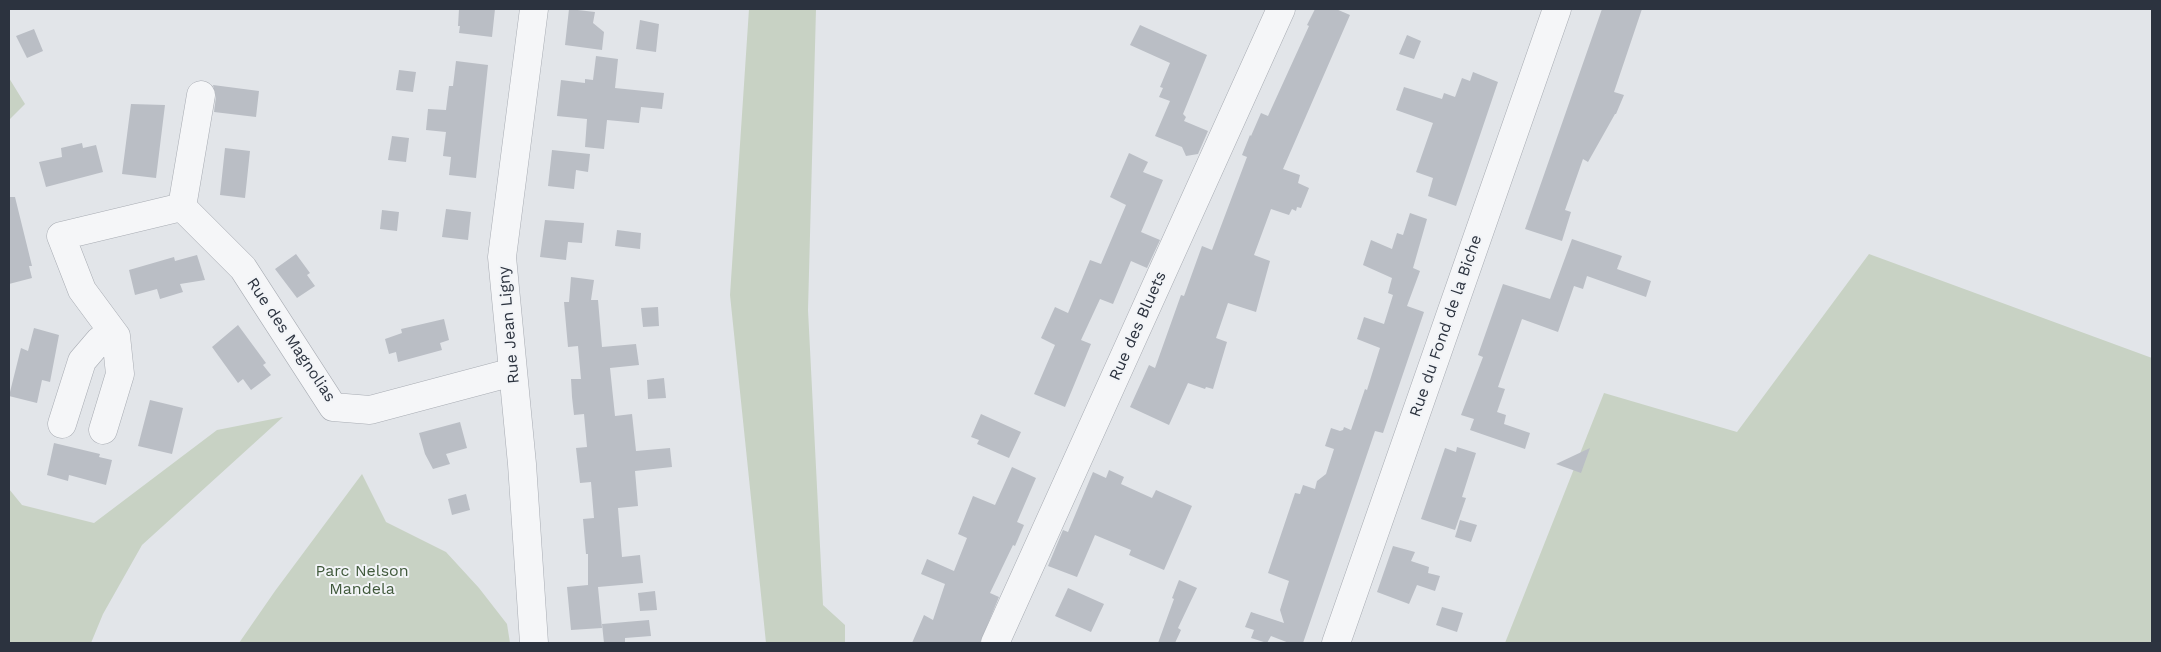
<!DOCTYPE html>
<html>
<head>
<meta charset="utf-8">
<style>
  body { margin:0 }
  #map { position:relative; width:2161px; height:652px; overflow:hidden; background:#e2e5e9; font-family:"Work Sans",sans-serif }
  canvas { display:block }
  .frame { position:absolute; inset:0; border:10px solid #2c333f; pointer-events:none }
</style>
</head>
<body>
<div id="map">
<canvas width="2161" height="652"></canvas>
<div class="frame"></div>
</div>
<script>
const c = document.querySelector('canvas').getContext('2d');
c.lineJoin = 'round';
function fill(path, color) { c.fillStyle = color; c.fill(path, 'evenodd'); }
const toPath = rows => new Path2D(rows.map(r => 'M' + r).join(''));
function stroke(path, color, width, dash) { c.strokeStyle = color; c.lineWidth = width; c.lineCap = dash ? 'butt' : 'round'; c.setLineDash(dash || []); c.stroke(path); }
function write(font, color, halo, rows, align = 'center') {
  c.font = font + ' "Work Sans",sans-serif'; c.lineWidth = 4; c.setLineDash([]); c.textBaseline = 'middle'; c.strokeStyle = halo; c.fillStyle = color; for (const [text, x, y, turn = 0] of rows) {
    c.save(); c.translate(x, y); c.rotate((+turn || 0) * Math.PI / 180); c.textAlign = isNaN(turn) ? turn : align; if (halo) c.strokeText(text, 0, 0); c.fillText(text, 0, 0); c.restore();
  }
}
fill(toPath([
  [749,9,816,9,808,310,823,605,845,625,845,643,766,643,730,295],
  [9,78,25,104,9,120],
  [1869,254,2152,358,2152,643,1505,643,1604,393,1737,432],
  [283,417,142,545,103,614,91,643,9,643,9,489,22,505,94,523,217,430],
  [362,474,386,522,446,552,479,588,507,624,510,643,239,643,275,591]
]), '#c8d2c4');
fill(toPath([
  [459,9,495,9,492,37,459,33,460,26,458,26],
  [569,9,595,12,593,23,604,32,602,50,565,45],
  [1315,9,1336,9,1350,15,1283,169,1300,175,1298,183,1309,188,1301,208,1297,207,1296,211,1292,209,1289,215,1271,209,1254,255,1270,261,1256,312,1228,303,1216,338,1227,342,1213,389,1206,387,1205,389,1188,383,1169,425,1130,407,1149,365,1155,368,1181,295,1184,296,1202,246,1212,250,1247,157,1242,155,1250,135,1251,136,1261,113,1268,116,1309,26,1307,25],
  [1602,9,1642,9,1614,92,1624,95,1616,114,1615,114,1588,162,1583,159,1565,210,1571,212,1562,241,1525,229],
  [640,20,659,24,656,52,636,49],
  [1140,25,1207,55,1183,114,1186,117,1184,121,1208,131,1198,154,1186,156,1182,147,1155,136,1170,101,1159,97,1163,88,1160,87,1170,63,1130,45],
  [34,29,43,51,27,58,16,36],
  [1407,35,1421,41,1414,59,1399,54],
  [596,56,618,59,615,88,664,93,662,109,641,107,639,123,607,120,604,149,585,147,587,119,557,116,561,80,585,83,585,79,593,80],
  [456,61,488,65,476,178,449,175,451,157,443,156,446,132,426,130,428,109,446,110,449,86,453,86],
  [399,70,416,72,413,92,396,90],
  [1473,72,1498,82,1456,206,1428,196,1433,178,1416,172,1433,123,1396,110,1404,87,1442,99,1444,93,1455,97,1462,78,1470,81],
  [213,85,259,91,256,117,214,112,216,97],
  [131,104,165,105,156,178,122,174],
  [392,136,409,138,406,162,388,160],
  [82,143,83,148,96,145,103,172,46,187,39,162,62,157,61,148],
  [225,148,250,151,245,198,220,195],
  [552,150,590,154,588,172,576,170,574,189,548,186],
  [1129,153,1148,162,1143,172,1163,180,1141,232,1160,240,1147,268,1131,261,1113,304,1100,299,1081,340,1091,344,1065,407,1034,394,1055,345,1041,338,1055,307,1068,313,1090,260,1101,264,1126,205,1110,197],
  [9,197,15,197,32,266,29,266,32,278,9,284],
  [446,209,471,212,468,240,442,237],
  [382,210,399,212,397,231,380,229],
  [1410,213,1427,219,1413,268,1420,271,1407,306,1424,312,1383,433,1375,431,1303,643,1289,643,1271,636,1267,643,1251,638,1254,630,1245,627,1251,612,1284,623,1280,610,1289,581,1268,573,1295,493,1300,494,1303,485,1315,489,1317,481,1326,474,1334,449,1325,446,1331,428,1340,431,1343,430,1344,427,1351,430,1365,389,1367,390,1380,348,1357,339,1364,317,1384,324,1393,295,1388,293,1392,278,1363,265,1371,240,1392,249,1397,233,1403,235],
  [545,220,584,223,582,243,568,242,566,260,540,257],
  [617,230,641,233,640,249,615,246],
  [1572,239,1622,256,1617,269,1651,281,1646,297,1587,276,1583,289,1574,286,1558,332,1522,319,1498,387,1505,389,1497,412,1506,415,1504,424,1530,433,1525,449,1470,430,1474,419,1461,415,1483,357,1478,355,1503,284,1550,299],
  [296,254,310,273,307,275,315,286,297,298,275,269],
  [197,255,205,280,180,284,183,292,160,299,157,289,135,295,129,270,174,257,175,261],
  [571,277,594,280,591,300,598,300,602,347,636,344,639,365,610,368,615,416,632,414,636,451,670,448,672,467,635,471,638,506,618,508,622,557,640,555,643,583,598,587,602,628,571,630,567,587,588,585,588,554,586,554,583,519,594,518,591,482,580,483,576,448,587,447,584,414,574,415,572,397,571,379,581,379,578,346,568,347,566,325,564,302,569,302],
  [658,307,659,326,643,327,641,308],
  [444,319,449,340,440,343,442,350,398,362,396,352,389,354,385,339,402,333,401,329],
  [238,325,266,363,263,365,271,375,251,390,243,379,238,383,212,347],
  [34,328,59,335,50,382,42,380,37,403,9,396,21,348,28,351],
  [664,378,666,398,648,399,647,380],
  [150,400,183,408,172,454,138,446],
  [981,414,1021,432,1009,458,977,444,979,440,971,437],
  [460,422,467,448,446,454,450,464,433,469,425,454,419,433],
  [54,443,100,454,99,457,112,460,106,485,69,475,68,481,47,475],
  [1457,447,1476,453,1462,497,1466,498,1455,530,1421,519,1445,448,1456,452],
  [1590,448,1581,473,1556,464],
  [1012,467,1036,478,1017,522,1024,525,1015,546,1013,545,990,593,999,597,980,643,912,643,924,615,933,620,945,584,921,574,927,559,954,571,967,538,958,534,973,496,995,505],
  [1109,470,1124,477,1121,484,1152,498,1156,490,1192,506,1164,570,1129,555,1131,550,1095,535,1077,577,1048,566,1063,530,1068,532,1093,472,1106,478],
  [466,494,470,510,452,515,448,499],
  [1460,520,1477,525,1471,542,1455,537],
  [1393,546,1415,552,1411,561,1429,567,1428,573,1440,576,1435,591,1417,585,1409,604,1377,592],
  [1179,580,1197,588,1178,628,1181,630,1175,643,1158,643,1174,599,1172,598],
  [1068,588,1104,604,1091,632,1055,616],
  [655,591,657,610,640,611,638,593],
  [1442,607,1463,613,1457,632,1436,625],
  [649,620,651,636,625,638,625,643,604,643,602,624]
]), '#babec5');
const minor = toPath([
  [534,9,502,257,522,464,534,643],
  [182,207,201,95],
  [62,424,82,361,100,340,116,336],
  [103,430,120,374,116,336,82,290,61,236,182,207,243,268,333,407,370,410,513,372],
  [995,643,1281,9],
  [1336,643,1557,9]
]);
stroke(minor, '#a8acb3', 29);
stroke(minor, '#f5f6f8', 28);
write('16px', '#2c333f', '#f2f4f7', [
  ["Rue Jean Ligny",509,325,-95],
  ["Rue des Bluets",1138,326,-66],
  ["Rue du Fond de la Biche",1446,326,-71],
  ["Rue des Magnolias",291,340,56]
]);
write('16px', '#40593b', '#f2f4f7', [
  ["Parc Nelson",362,571],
  ["Mandela",362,589]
]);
</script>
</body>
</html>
